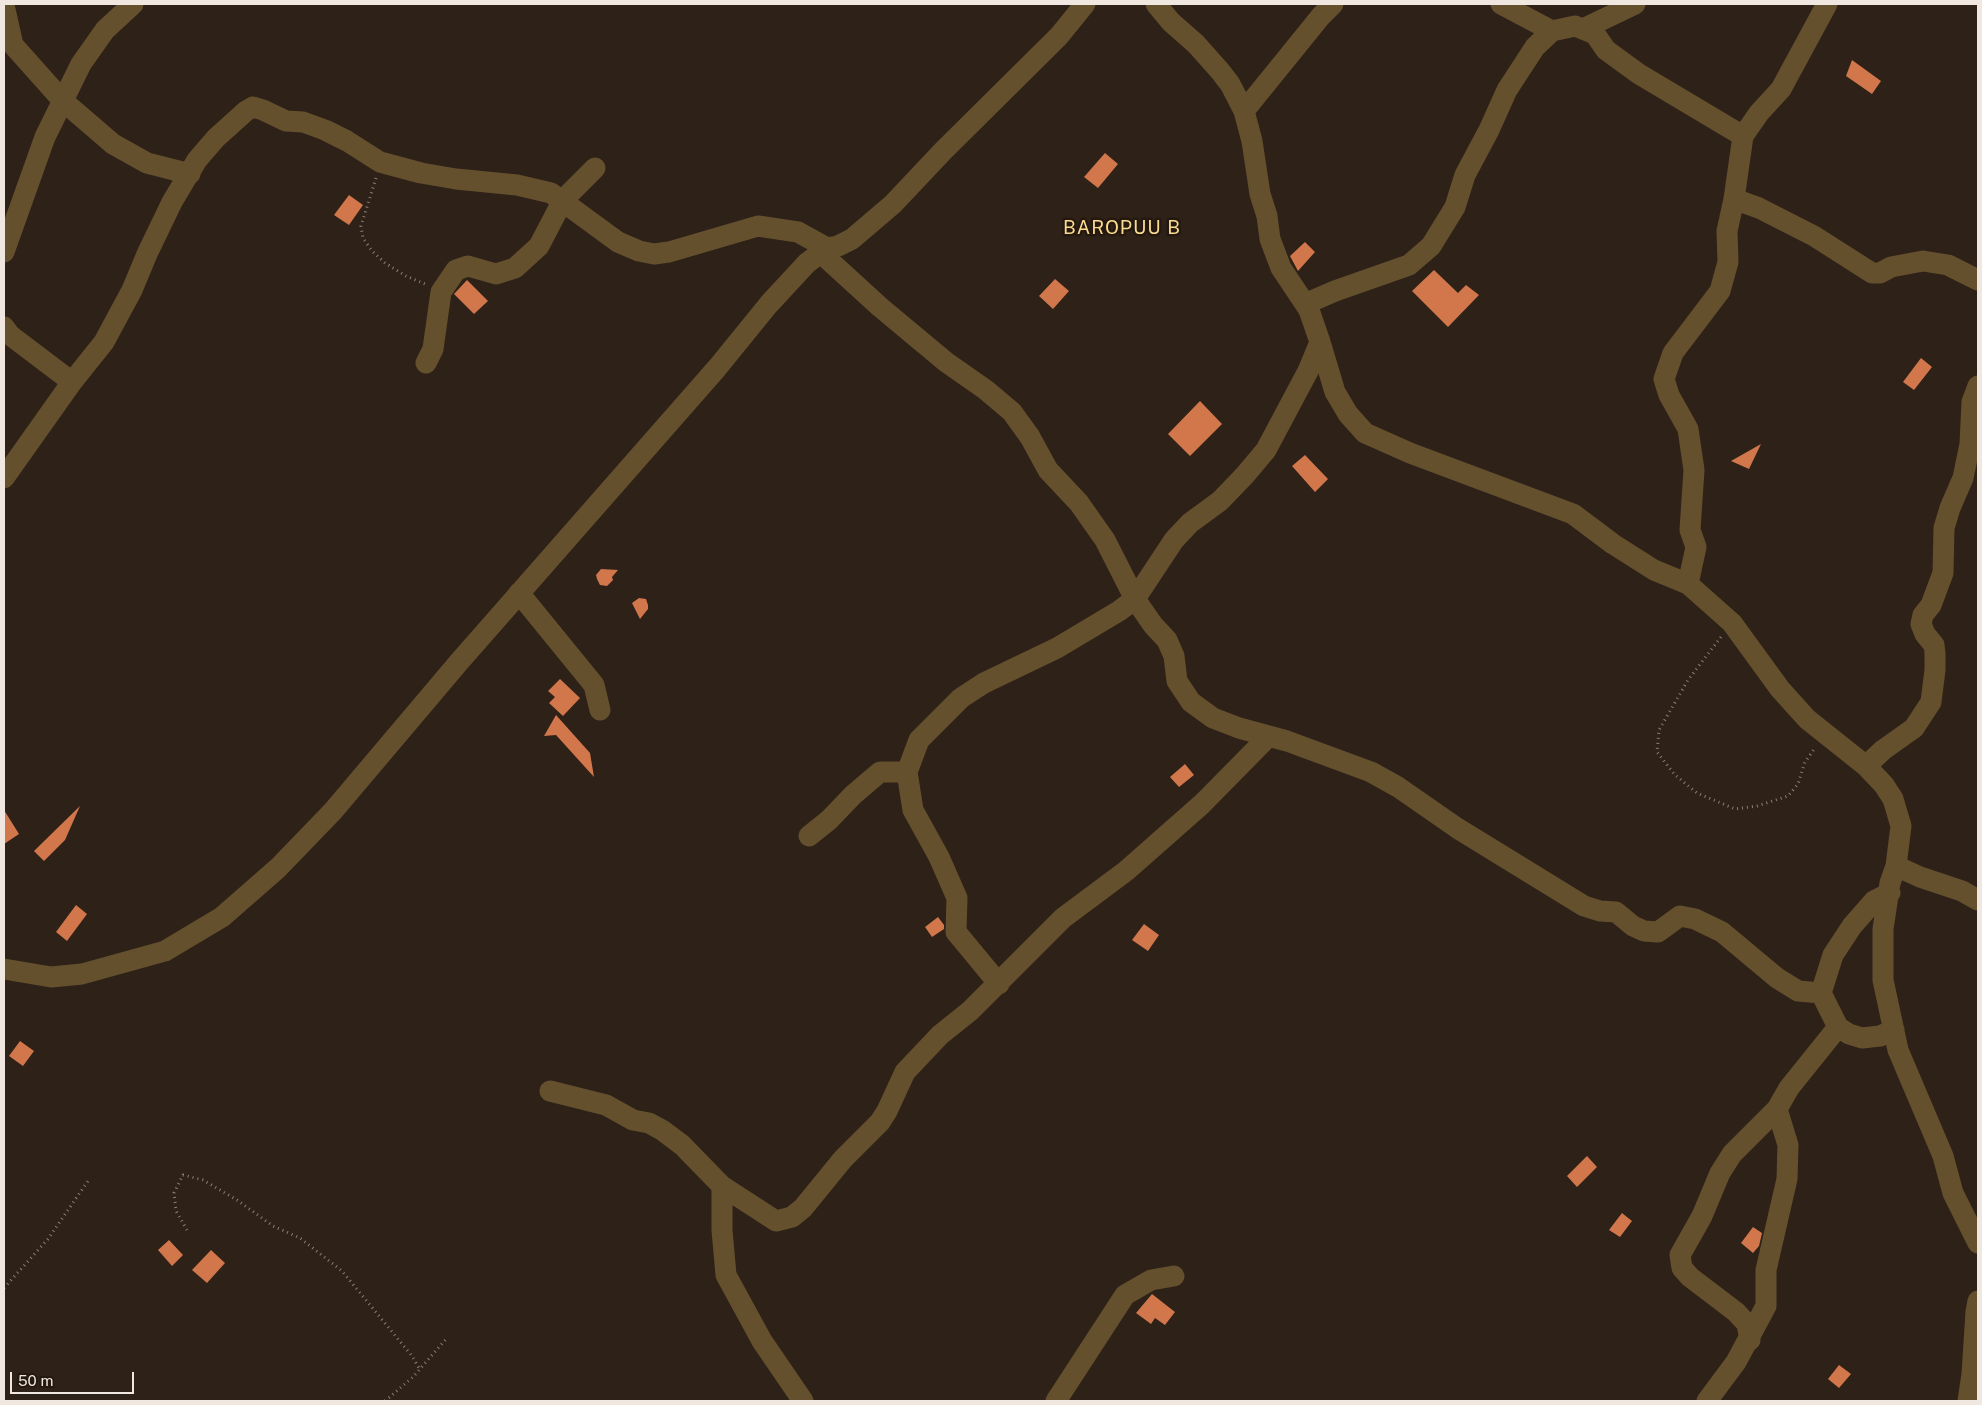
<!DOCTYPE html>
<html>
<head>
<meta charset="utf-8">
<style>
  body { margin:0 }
  #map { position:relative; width:1982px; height:1405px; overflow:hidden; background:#2e2118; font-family:"Public Sans",sans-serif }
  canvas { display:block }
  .frame { position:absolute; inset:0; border:5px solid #f0e7e1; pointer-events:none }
  .scale { position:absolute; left:10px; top:1372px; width:124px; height:22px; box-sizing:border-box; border:2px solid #f0e7e1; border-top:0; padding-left:6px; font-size:15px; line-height:18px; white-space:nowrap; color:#f0e7e1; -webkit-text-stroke:4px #24180f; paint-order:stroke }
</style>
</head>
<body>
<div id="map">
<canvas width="1982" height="1405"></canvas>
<div class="frame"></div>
<div class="scale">50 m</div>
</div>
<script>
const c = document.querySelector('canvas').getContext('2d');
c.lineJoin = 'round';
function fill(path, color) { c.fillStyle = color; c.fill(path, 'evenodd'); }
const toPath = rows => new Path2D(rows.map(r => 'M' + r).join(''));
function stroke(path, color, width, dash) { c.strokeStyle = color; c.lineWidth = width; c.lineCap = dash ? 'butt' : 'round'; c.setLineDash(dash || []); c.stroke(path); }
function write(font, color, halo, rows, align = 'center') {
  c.font = font + ' "Public Sans",sans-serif'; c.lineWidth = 5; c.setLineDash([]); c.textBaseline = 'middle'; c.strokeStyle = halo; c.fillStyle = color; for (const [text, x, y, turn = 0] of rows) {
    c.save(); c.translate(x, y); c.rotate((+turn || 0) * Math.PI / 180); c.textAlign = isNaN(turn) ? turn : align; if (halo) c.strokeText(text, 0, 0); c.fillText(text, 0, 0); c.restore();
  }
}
fill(toPath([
  [1852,60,1881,81,1872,94,1846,76],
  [1105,153,1118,164,1098,188,1084,177],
  [349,195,363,205,349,225,334,215],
  [1305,242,1315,252,1298,271,1290,256],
  [1434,270,1458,293,1466,285,1479,295,1448,327,1412,291],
  [1055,279,1069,291,1053,309,1039,296],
  [467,280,488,301,474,314,454,294],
  [1921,358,1932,367,1914,390,1903,382],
  [1200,401,1222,424,1190,456,1168,434],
  [1761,444,1749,469,1731,461],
  [1305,455,1328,479,1315,492,1292,466],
  [601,569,618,570,612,577,613,580,607,586,600,585,597,579,596,575],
  [639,598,646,599,648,605,648,609,640,619,632,603],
  [560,679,580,698,563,716,549,703,555,697,548,691],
  [556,715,590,753,594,777,556,735,544,736],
  [1185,764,1194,775,1179,787,1170,777],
  [80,806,65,840,44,861,34,851],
  [4,810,19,834,4,844],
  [76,905,87,914,67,941,56,932],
  [938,917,944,925,944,929,932,937,925,927],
  [1144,924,1159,935,1148,951,1132,940],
  [20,1041,34,1051,23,1066,9,1056],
  [1587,1156,1597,1167,1577,1187,1567,1176],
  [1622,1213,1632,1221,1620,1237,1609,1230],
  [1753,1227,1762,1233,1759,1246,1753,1253,1741,1243],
  [169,1240,183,1255,172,1266,158,1250],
  [211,1250,225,1263,207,1283,192,1270],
  [1152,1294,1175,1312,1165,1325,1155,1318,1151,1324,1136,1313],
  [1839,1365,1851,1374,1839,1388,1828,1379]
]), '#d1774b');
stroke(toPath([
  [376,178,361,226,363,238,372,251,385,263,406,276,425,284],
  [1721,637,1688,680,1659,730,1657,752,1675,775,1697,793,1735,809,1757,806,1788,796,1798,784,1805,762,1815,748],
  [187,1230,176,1211,174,1193,183,1175,203,1180,237,1200,273,1226,300,1238,342,1271,412,1356,419,1368],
  [4,1288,48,1239,88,1181],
  [385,1401,413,1377,447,1338]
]), '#8a7f78', 3, [1, 4]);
stroke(toPath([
  [1501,4,1552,31],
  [1827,4,1781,89,1759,113,1743,136,1734,199,1727,231,1728,262,1720,291,1673,353,1664,379,1669,395,1688,429,1694,470,1690,530,1696,547,1688,584,1732,623,1780,689,1807,719,1866,766,1884,785,1893,799,1901,826,1896,866,1890,883,1883,929,1883,980,1898,1050,1943,1156,1953,1193,1978,1243],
  [4,5,13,45,63,101,113,144,147,163,190,174],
  [1583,29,1635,4],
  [1244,111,1321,16,1333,4],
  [1734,199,1759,208,1814,236,1872,273,1880,273,1891,267,1923,261,1948,265,1978,280],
  [4,252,45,137,81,64,105,30,133,4],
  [822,254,880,307,946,362,986,390,1012,412,1030,437,1048,470,1079,503,1105,540,1135,599,1153,625,1167,640,1174,656,1177,681,1191,702,1213,718,1239,728,1287,741,1371,772,1398,787,1457,828,1584,906,1600,911,1616,912,1633,926,1644,931,1658,932,1680,916,1695,919,1722,932,1777,978,1798,991,1821,993],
  [1305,304,1335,291,1409,265,1431,246,1455,207,1465,175,1489,130,1507,90,1535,47,1552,31,1575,26,1595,34,1606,50,1639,74,1743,136],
  [4,327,10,335,72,382],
  [1320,342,1335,392,1348,414,1365,433,1410,453,1573,514,1613,544,1654,570,1688,584],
  [426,363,433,349,441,292,456,270,468,266,496,274,515,268,539,246,563,200,595,168],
  [4,478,72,382,104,342,132,290,147,254,172,202,197,160,216,138,246,111,253,107,263,110,286,121,303,122,325,130,347,141,380,162,421,173,456,179,517,185,551,193,618,242,639,251,654,254,669,252,758,226,798,232,827,248],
  [519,593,594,685,600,710],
  [1866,766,1883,750,1914,728,1931,702,1935,670,1935,653,1934,645,1925,634,1921,624,1923,615,1931,605,1943,573,1944,528,1950,508,1963,478,1970,444,1972,402,1978,386],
  [809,836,829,820,853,795,880,772,907,772],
  [1896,866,1920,877,1962,891,1978,900],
  [1890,893,1874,901,1852,926,1833,955,1821,993,1838,1027,1849,1034,1862,1038,1880,1036,1894,1030],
  [4,969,51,977,82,974,165,951,222,917,278,868,333,811,459,662,717,368,769,304,807,263,827,248,838,246,852,239,893,204,943,151,1059,36,1085,4],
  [999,984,956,932,957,898,939,857,913,810,907,772,919,740,961,698,984,683,1057,648,1119,611,1135,599,1174,540,1190,523,1220,501,1245,475,1266,450,1308,371,1320,342,1309,310,1281,268,1270,239,1267,216,1260,194,1252,141,1244,111,1230,84,1220,71,1196,44,1171,22,1156,4],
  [550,1091,606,1105,633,1120,649,1123,662,1130,682,1145,722,1186,776,1221,792,1217,803,1208,843,1159,880,1122,887,1111,905,1072,940,1035,970,1011,1063,918,1126,871,1202,804,1268,737],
  [722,1186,722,1230,726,1275,762,1341,803,1401],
  [1750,1340,1747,1324,1736,1312,1690,1277,1682,1268,1680,1255,1702,1216,1720,1173,1732,1154,1777,1109],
  [1056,1401,1125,1295,1151,1280,1174,1276],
  [1707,1401,1736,1362,1766,1306,1766,1270,1787,1179,1788,1145,1777,1109,1789,1088,1838,1027],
  [1968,1401,1972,1374,1976,1312,1978,1301]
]), '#65502e', 21);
c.letterSpacing = '1px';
write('19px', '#fadc90', '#24180f', [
  ["BAROPUU B",1122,228]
]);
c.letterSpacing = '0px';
</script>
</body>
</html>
